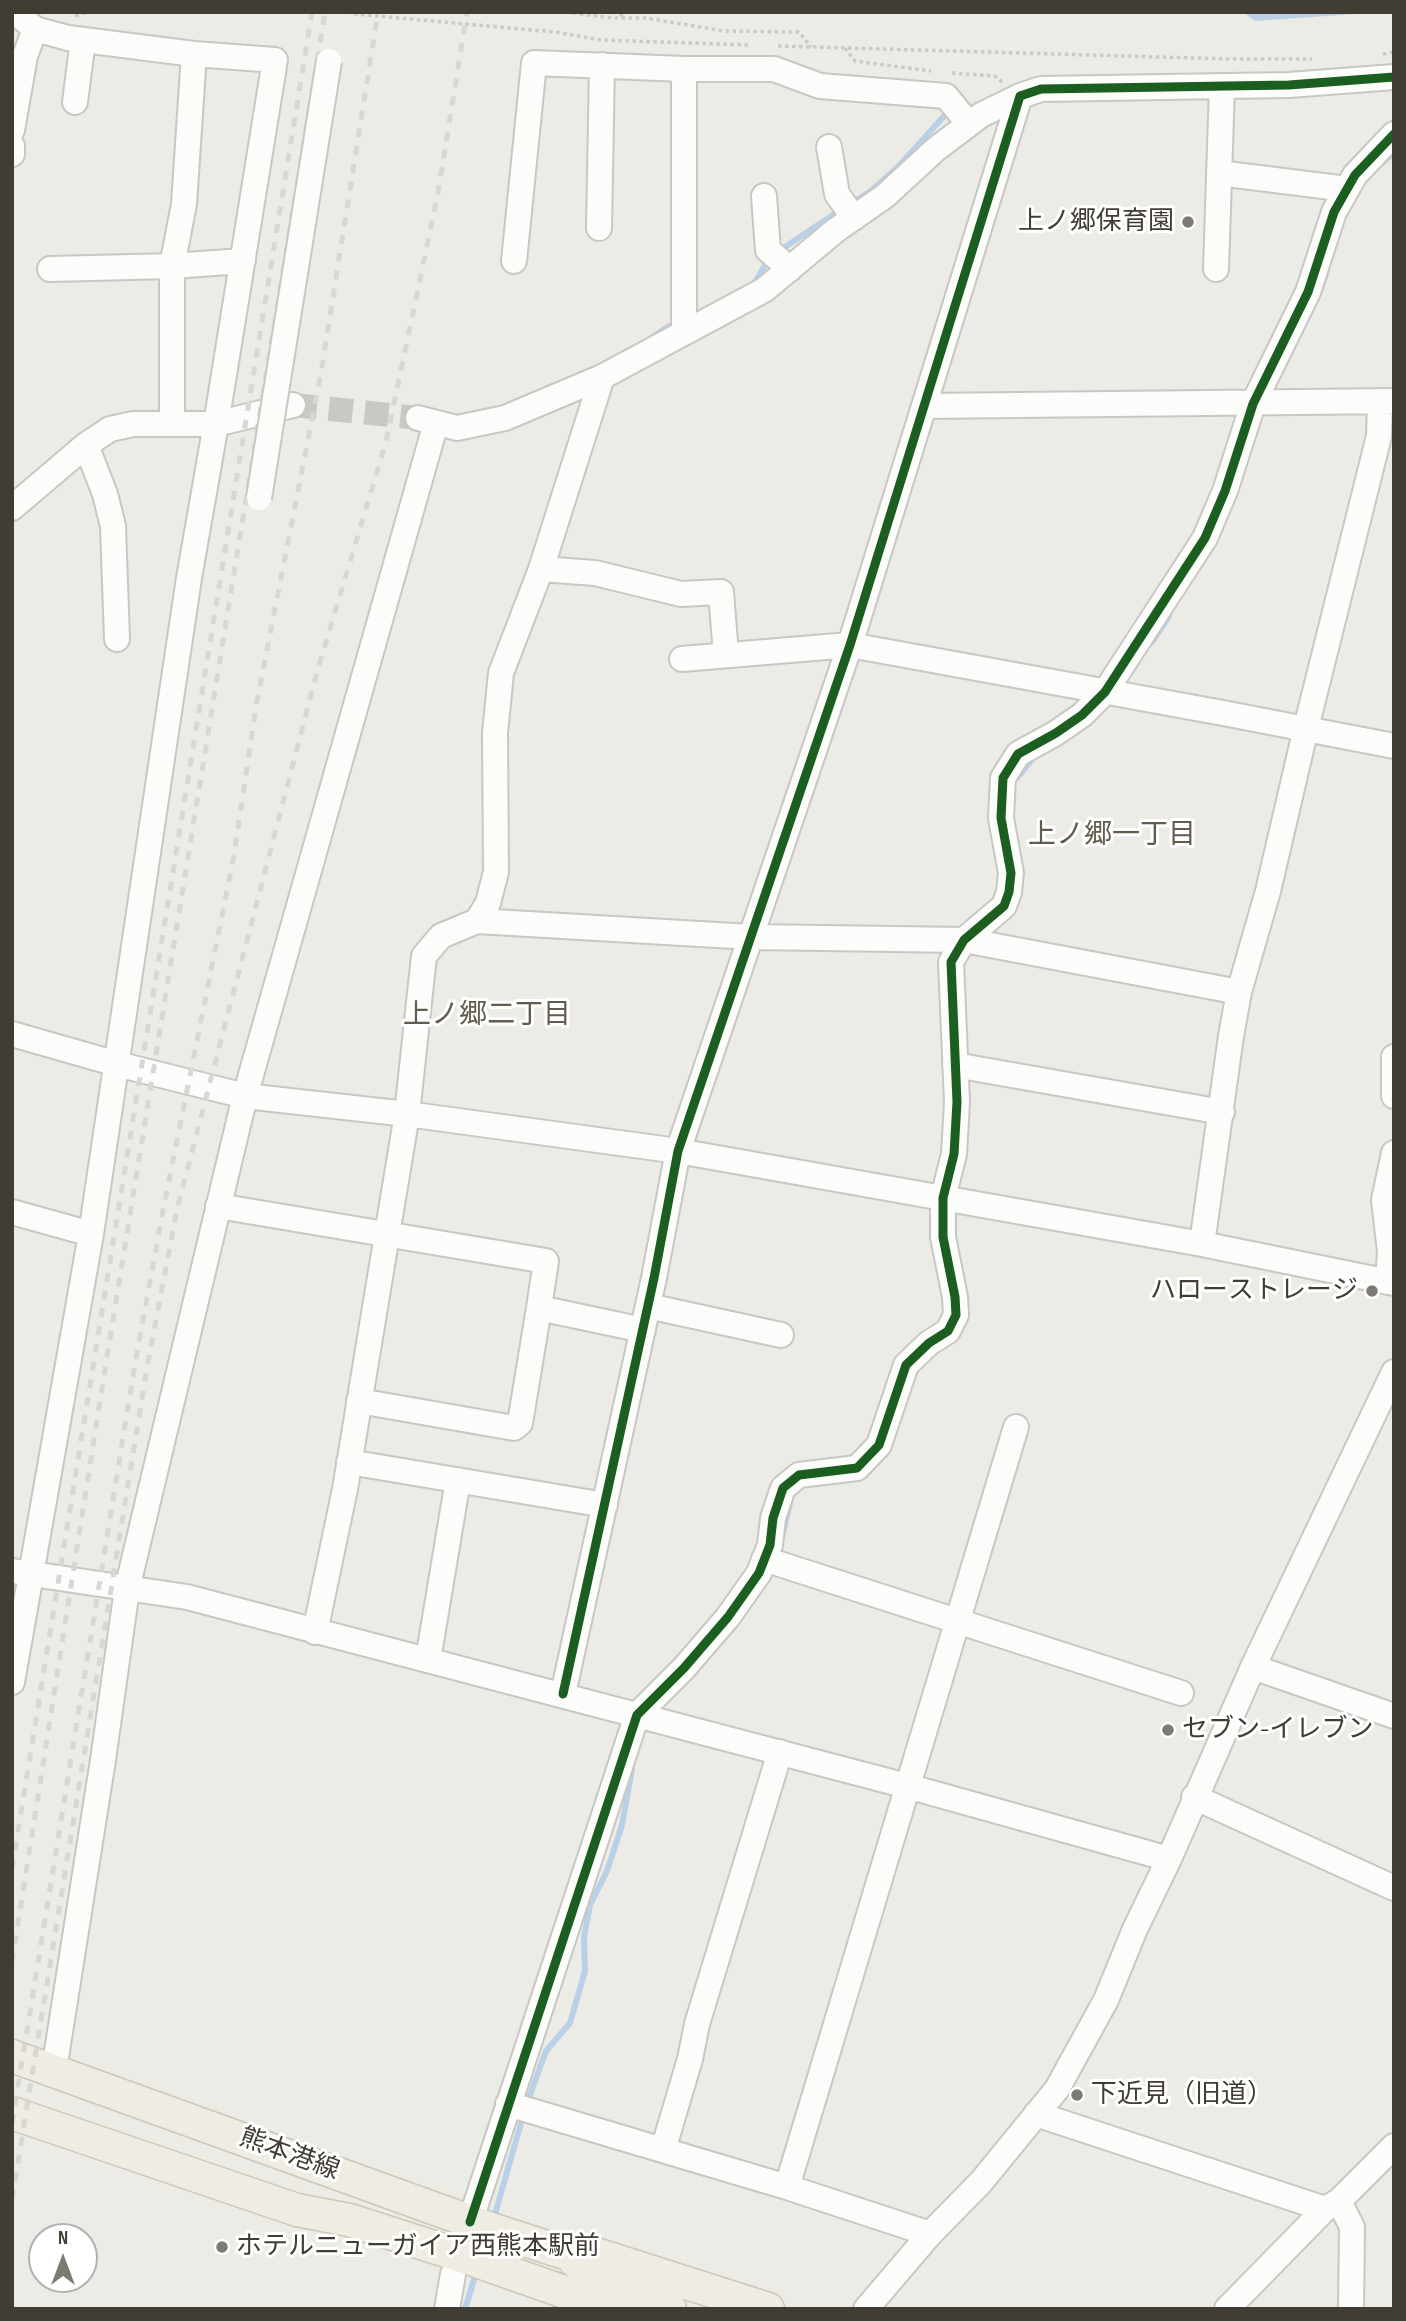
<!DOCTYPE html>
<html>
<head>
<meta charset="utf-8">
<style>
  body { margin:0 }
  #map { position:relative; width:1406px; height:2321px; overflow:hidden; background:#ecebe6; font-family:"Sofia Sans Condensed",sans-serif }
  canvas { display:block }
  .frame { position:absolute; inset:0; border:14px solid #413d34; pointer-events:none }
  .north { position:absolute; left:28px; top:2223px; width:70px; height:70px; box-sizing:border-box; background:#fff; border:2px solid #b3b1ae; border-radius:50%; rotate:0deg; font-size:19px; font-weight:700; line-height:28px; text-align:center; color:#413d34 }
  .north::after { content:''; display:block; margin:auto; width:24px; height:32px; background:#7d7a72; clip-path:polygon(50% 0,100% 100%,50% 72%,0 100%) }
</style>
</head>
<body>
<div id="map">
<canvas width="1406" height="2321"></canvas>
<div class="frame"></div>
<div class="north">N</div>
</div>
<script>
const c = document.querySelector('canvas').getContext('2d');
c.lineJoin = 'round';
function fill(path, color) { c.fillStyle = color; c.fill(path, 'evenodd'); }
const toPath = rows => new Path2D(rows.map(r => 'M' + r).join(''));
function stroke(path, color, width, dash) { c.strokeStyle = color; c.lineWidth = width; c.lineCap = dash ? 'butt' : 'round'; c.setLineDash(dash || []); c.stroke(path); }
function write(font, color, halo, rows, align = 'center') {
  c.font = font + ' "Sofia Sans Condensed","Noto Sans JP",sans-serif'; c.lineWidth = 6; c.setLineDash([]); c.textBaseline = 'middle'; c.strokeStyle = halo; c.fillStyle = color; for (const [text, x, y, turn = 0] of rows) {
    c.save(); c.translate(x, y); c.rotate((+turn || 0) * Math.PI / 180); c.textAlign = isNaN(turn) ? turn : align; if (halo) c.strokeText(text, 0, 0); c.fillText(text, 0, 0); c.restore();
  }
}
fill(toPath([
  [1243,12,1384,12,1255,21]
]), '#bad0e7');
stroke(toPath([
  [1382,163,1394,153],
  [852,203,871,191,899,166,944,116],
  [779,251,842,209],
  [752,287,770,257],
  [1319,294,1327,271],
  [651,338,669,326,678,323],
  [1152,642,1169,616],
  [1017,778,1034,757],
  [783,1533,790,1503],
  [527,2103,546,2051,570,2023,585,1971,584,1937,590,1905,607,1871,622,1825,632,1769],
  [493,2221,524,2113],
  [465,2309,476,2273]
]), '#bad0e7', 6);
stroke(toPath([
  [293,405,418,418]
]), '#cac8c2', 24, [24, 12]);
const minor = toPath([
  [684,69,684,332],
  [75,102,83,40],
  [12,130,25,56,35,29],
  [12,146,12,154],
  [829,147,837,194,854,218],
  [1219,173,1347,189],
  [764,196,768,250,790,269],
  [599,228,602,65],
  [514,261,534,63,684,69,774,69,820,86,946,96,969,124],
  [50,269,172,266,243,261],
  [1216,269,1222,86],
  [924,406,1394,401],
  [418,418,457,428,505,418,602,377,764,290,836,230,885,196,936,149,981,115,1020,96],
  [172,424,172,266,184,204,194,54],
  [86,445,105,494,113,526,117,639],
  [12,508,86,445,110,429,133,424,216,424,293,405],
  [541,569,595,573,681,594,721,592,726,655],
  [682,659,850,645,1223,713,1394,746],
  [477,921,488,903,496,872,495,733,501,673,541,569,602,377],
  [12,1034,117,1064,245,1096,407,1114,678,1151,1202,1244,1394,1283],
  [1394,1057,1394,1096],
  [955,1065,1222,1112],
  [218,1206,546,1261,539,1308],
  [12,1212,91,1234],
  [1202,1244,1231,1036,1239,992,1268,891,1306,728,1379,436,1380,401],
  [1388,1282,1390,1252,1384,1200,1394,1153],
  [648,1306,781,1335],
  [359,1401,514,1428,520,1423,539,1308,643,1330],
  [349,1462,605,1505],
  [764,1559,1181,1693],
  [12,1571,187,1597,907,1786,1169,1859],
  [315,1632,345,1489,407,1114,424,956,441,936,477,921,751,937,964,940,1239,992],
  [428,1660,458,1480],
  [1253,1667,1394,1716],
  [12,1682,91,1234,189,578,216,424,275,60,194,54,68,38,35,29,15,12],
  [563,1694,654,1278,678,1151,850,645,1020,96,1041,89,1289,85,1394,77],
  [1194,1797,1394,1888],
  [54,2070,103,1760,127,1589,245,1096,436,423],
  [508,2104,787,2187,930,2234],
  [1036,2114,1325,2209],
  [663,2150,690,2059,697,2024,780,1752],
  [787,2187,1016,1427],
  [1339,2201,1352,2227,1351,2309],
  [470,2222,637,1715,684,1668,728,1617,759,1573,770,1545,773,1518,783,1488,799,1475,857,1468,879,1445,906,1365,929,1343,948,1331,956,1315,955,1297,943,1237,943,1198,954,1154,957,1102,951,962,964,940,1004,906,1009,892,1011,873,1001,818,1003,778,1018,754,1056,733,1082,715,1105,692,1205,538,1225,491,1253,404,1308,292,1334,212,1355,175,1394,134],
  [447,2309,453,2274],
  [866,2309,930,2234,981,2182,1057,2089,1106,2000,1135,1929,1169,1859,1253,1667,1394,1372],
  [1227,2309,1325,2209,1339,2201,1394,2146]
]);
const major = toPath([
  [12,2056,491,2229,565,2253,599,2255,768,2309],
  [12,2113,297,2210,349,2220,462,2256,613,2309],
  [575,2261,589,2271,670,2309]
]);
stroke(minor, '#c9c7c2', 28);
stroke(major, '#cdc8b6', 35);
stroke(toPath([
  [345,12,350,13],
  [566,12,612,18,646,18,724,31,799,32,811,47],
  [613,12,624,16],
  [354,14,555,32,601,40,749,45],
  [75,16,87,12],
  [778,46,1229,59,1312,59],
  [845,48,855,61,931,71],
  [1383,54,1394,52],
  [952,73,995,76,1002,82]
]), '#cbcac6', 3.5, [3.5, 3.5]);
stroke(minor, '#fcfcfb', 24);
stroke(major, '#eeece3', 32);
stroke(toPath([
  [12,1868,312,12],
  [12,1962,106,1363,325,12],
  [12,2123,135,1364,164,1205,233,861,257,701,321,373,378,12],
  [12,2199,147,1368,177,1209,317,672,386,442,438,193,467,12]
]), '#d7d7d6', 5, [9, 9]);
const minorBridge = toPath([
  [259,498,329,61]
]);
stroke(minorBridge, '#c9c7c2', 28, []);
stroke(minorBridge, '#fcfcfb', 24);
stroke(toPath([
  [563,1694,654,1278,678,1151,850,645,1020,96,1041,89,1289,85,1394,77],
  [470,2222,637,1715,684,1668,728,1617,759,1573,770,1545,773,1518,783,1488,799,1475,857,1468,879,1445,906,1365,929,1343,948,1331,956,1315,955,1297,943,1237,943,1198,954,1154,957,1102,951,962,964,940,1004,906,1009,892,1011,873,1001,818,1003,778,1018,754,1056,733,1082,715,1105,692,1205,538,1225,491,1253,404,1308,292,1334,212,1355,175,1394,134]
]), '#1b5e20', 9);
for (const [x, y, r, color] of [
  [1188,222,7,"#7d7a72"],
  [1372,1291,7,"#7d7a72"],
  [1168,1730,7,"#7d7a72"],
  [1077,2095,7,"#7d7a72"],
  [222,2247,7,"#7d7a72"]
]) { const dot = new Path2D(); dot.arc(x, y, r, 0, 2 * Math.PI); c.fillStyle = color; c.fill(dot); stroke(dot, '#fff', 2.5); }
write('26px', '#413d34', '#fff', [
  ["上ノ郷保育園",1174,222,"right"],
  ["ハローストレージ",1358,1291,"right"],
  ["セブン-イレブン",1182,1730],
  ["下近見（旧道）",1091,2095],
  ["ホテルニューガイア西熊本駅前",236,2247]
], 'left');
write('26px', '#413d34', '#fff', [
  ["熊本港線",289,2155,20]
]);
write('28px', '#625c4d', '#fff', [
  ["上ノ郷一丁目",1112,836],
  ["上ノ郷二丁目",487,1016]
]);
</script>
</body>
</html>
